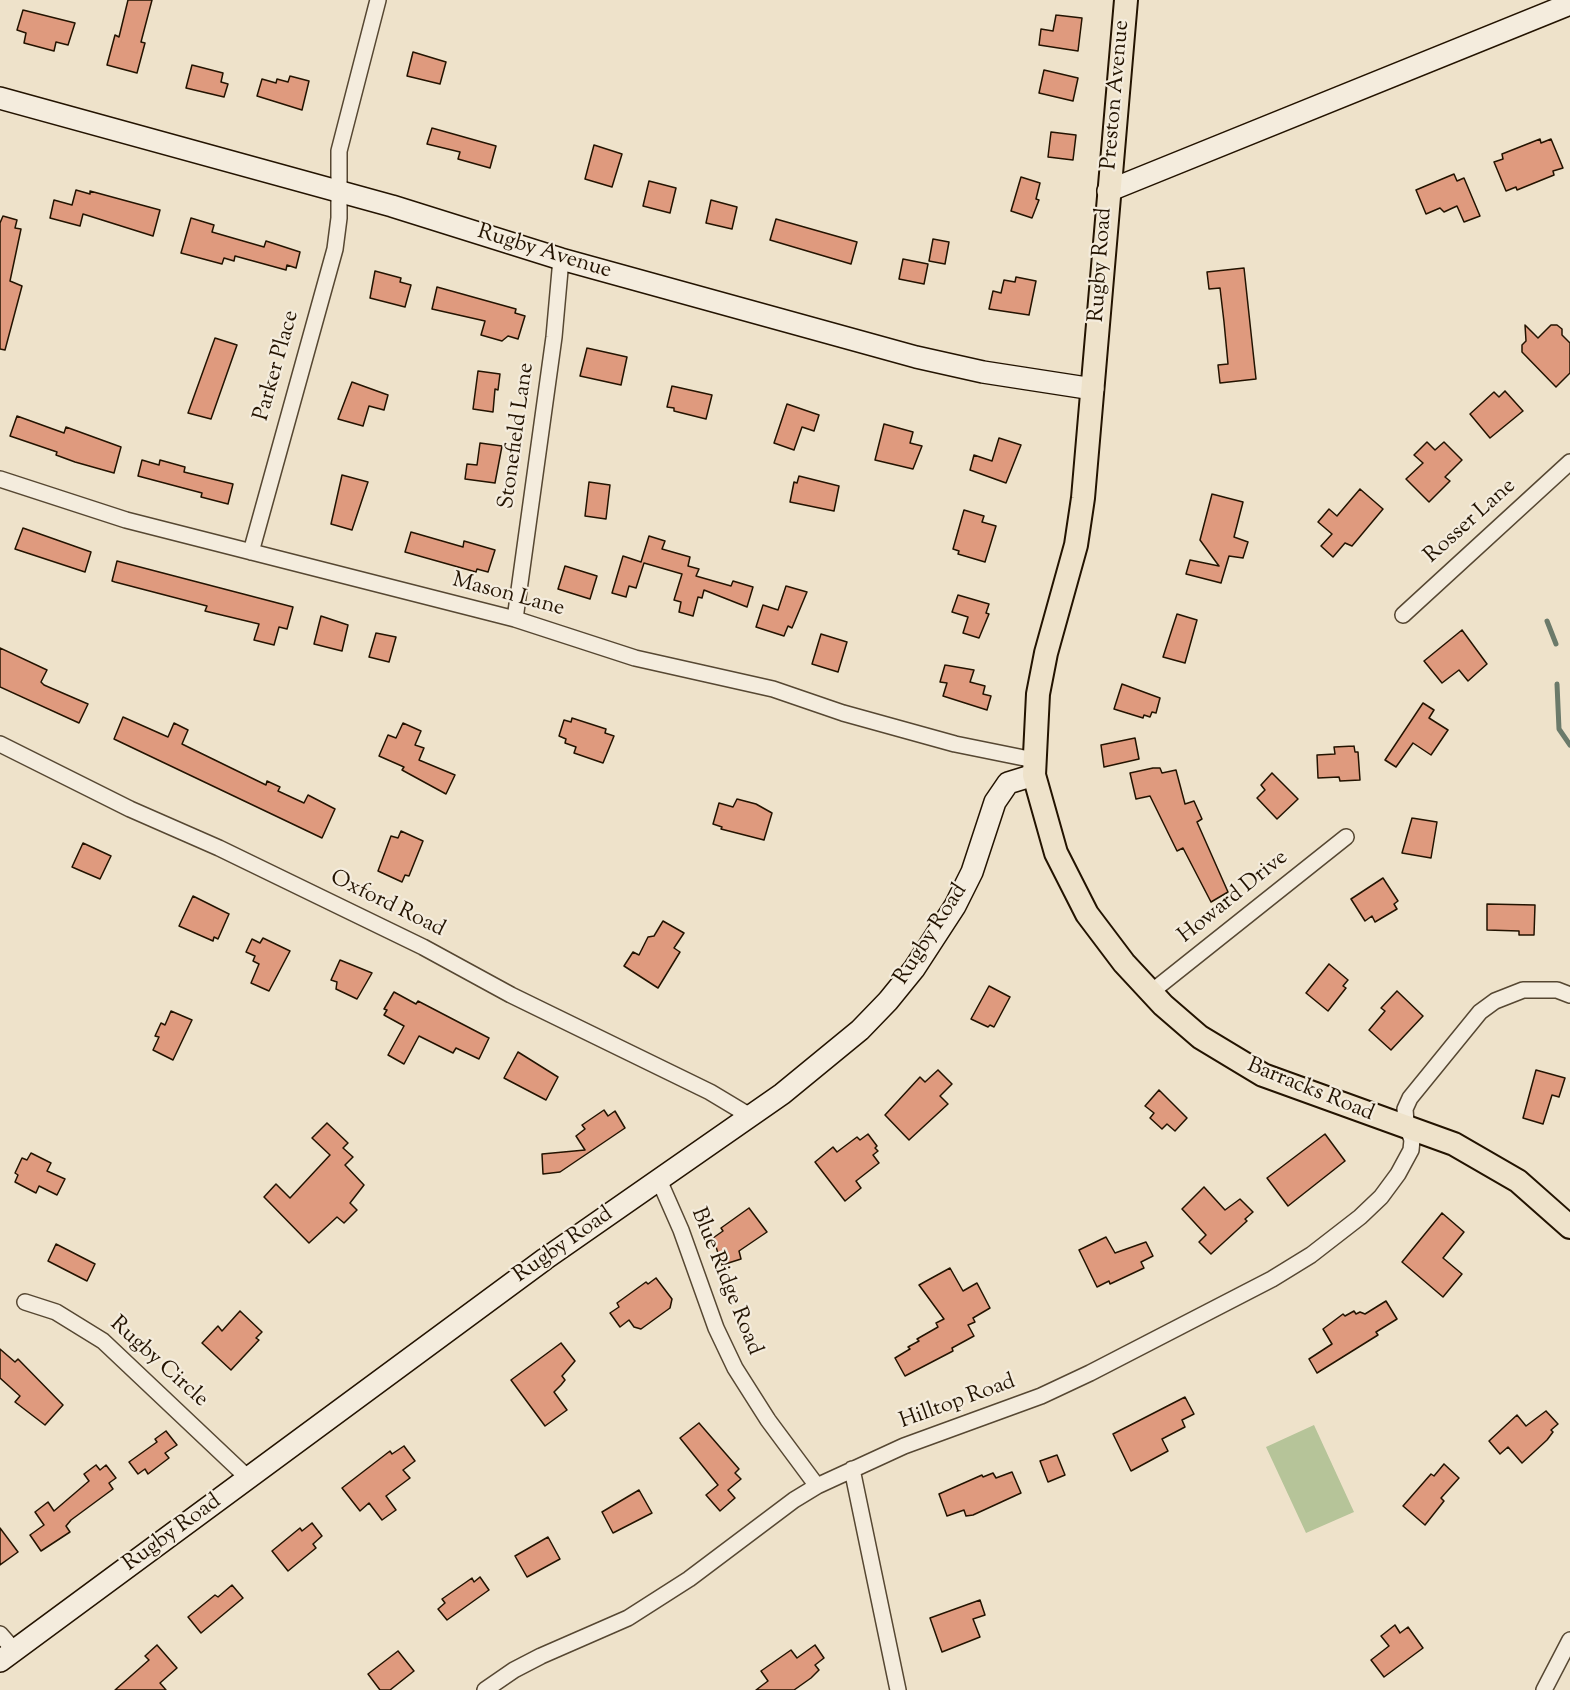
<!DOCTYPE html>
<html>
<head>
<meta charset="utf-8">
<style>
  body { margin:0 }
  canvas { display:block; background:#eee2ca }
</style>
</head>
<body>
<canvas width="1570" height="1690"></canvas>
<script>
const c = document.querySelector('canvas').getContext('2d');
c.lineJoin = 'round';
function fill(path, color) { c.fillStyle = color; c.fill(path, 'evenodd'); }
const toPath = rows => new Path2D(rows.map(r => 'M' + r).join(''));
function stroke(path, color, width, dash) { c.strokeStyle = color; c.lineWidth = width; c.lineCap = dash ? 'butt' : 'round'; c.setLineDash(dash || []); c.stroke(path); }
function write(font, color, halo, rows, align = 'center') {
  c.font = font + ' "Sorts Mill Goudy",serif'; c.lineWidth = 4.5; c.setLineDash([]); c.textBaseline = 'middle'; c.strokeStyle = halo; c.fillStyle = color; for (const [text, x, y, turn = 0] of rows) {
    c.save(); c.translate(x, y); c.rotate((+turn || 0) * Math.PI / 180); c.textAlign = isNaN(turn) ? turn : align; if (halo) c.strokeText(text, 0, 0); c.fillText(text, 0, 0); c.restore();
  }
}
fill(toPath([
  [1314,1425,1354,1512,1306,1533,1266,1447]
]), '#b6c499');
stroke(toPath([
  [1547,621,1556,644],
  [1557,684,1559,729,1570,745]
]), '#6b7a6a', 5);
const building = toPath([
  [128,0,152,0,141,42,145,43,137,73,107,65,115,35,119,37,128,0],
  [23,10,75,23,68,45,56,42,54,51,24,43,26,33,17,30,23,10],
  [1056,15,1082,18,1078,51,1039,45,1041,29,1053,31,1056,15],
  [413,52,446,62,440,84,407,76,413,52],
  [192,65,223,73,221,82,228,84,224,97,186,88,192,65],
  [1044,70,1078,78,1073,101,1039,93,1044,70],
  [290,76,309,81,302,110,257,96,262,79,276,83,277,79,288,82,290,76],
  [432,128,496,146,490,168,458,159,460,152,427,144,432,128],
  [1051,132,1076,135,1073,160,1048,157,1051,132],
  [1540,139,1541,143,1551,139,1563,168,1553,171,1554,175,1517,190,1516,187,1506,191,1494,162,1503,159,1502,154,1540,139],
  [594,145,622,154,612,187,585,179,594,145],
  [1454,174,1457,181,1464,178,1480,216,1464,222,1457,206,1444,212,1440,208,1426,214,1416,190,1454,174],
  [1021,177,1040,183,1036,199,1039,200,1032,218,1011,211,1021,177],
  [649,181,676,188,670,213,643,206,649,181],
  [76,190,90,194,90,191,160,210,153,236,83,214,80,226,50,218,54,200,72,205,76,190],
  [711,200,737,207,732,229,706,223,711,200],
  [3,216,17,220,15,228,21,229,10,281,22,286,5,350,0,349,0,223,3,216],
  [191,218,214,225,212,232,264,247,266,241,300,252,296,268,287,265,286,270,235,256,234,261,224,258,222,264,181,253,191,218],
  [776,219,857,242,851,264,770,240,776,219],
  [933,239,949,242,945,264,929,261,933,239],
  [903,259,928,264,924,284,899,279,903,259],
  [1244,268,1256,379,1220,383,1218,365,1228,364,1224,322,1220,288,1209,289,1207,272,1244,268],
  [375,271,401,278,400,282,411,285,405,307,370,298,375,271],
  [1016,277,1036,281,1029,315,989,309,993,291,1001,293,1004,280,1015,282,1016,277],
  [437,287,516,309,515,313,525,316,518,339,508,336,502,341,481,335,485,321,432,309,437,287],
  [1525,325,1538,338,1551,325,1557,325,1562,329,1562,335,1570,343,1570,373,1556,387,1522,352,1522,345,1526,341,1525,325],
  [215,338,237,345,211,419,188,413,215,338],
  [587,348,627,357,621,385,580,376,587,348],
  [478,371,500,374,498,390,495,389,493,412,473,409,478,371],
  [352,382,388,395,384,410,369,406,363,426,338,419,352,382],
  [672,386,712,395,706,419,674,411,674,408,667,407,672,386],
  [1505,391,1523,411,1490,438,1470,414,1494,392,1499,397,1505,391],
  [787,404,819,415,814,431,802,427,794,450,774,443,787,404],
  [17,416,64,433,66,427,121,447,114,473,75,462,56,455,57,452,10,436,17,416],
  [884,424,913,432,910,443,922,446,913,469,875,460,884,424],
  [999,438,1021,445,1006,483,970,470,974,455,992,461,999,438],
  [1427,442,1435,450,1444,442,1462,460,1445,477,1450,481,1429,502,1406,479,1423,463,1414,455,1427,442],
  [480,443,502,446,495,483,465,479,467,464,477,465,480,443],
  [142,460,159,465,160,460,185,467,184,472,233,484,228,504,201,497,202,493,138,476,142,460],
  [342,475,368,482,352,530,331,524,342,475],
  [799,476,839,486,834,511,790,502,794,482,797,483,799,476],
  [589,482,610,485,606,519,585,516,589,482],
  [1360,489,1383,509,1352,546,1345,543,1333,557,1321,546,1332,534,1318,522,1329,509,1337,516,1360,489],
  [1212,494,1243,502,1234,537,1248,542,1243,558,1229,556,1221,583,1186,574,1190,560,1219,566,1200,540,1212,494],
  [964,510,984,516,982,522,996,526,985,562,958,554,959,551,953,549,964,510],
  [23,528,91,552,85,572,15,549,23,528],
  [411,532,463,547,464,541,495,550,488,572,477,569,476,572,405,552,411,532],
  [649,536,665,541,662,549,690,557,688,566,699,569,696,576,731,586,733,581,753,587,747,607,704,590,702,598,698,597,693,616,679,612,681,602,674,600,682,574,644,563,636,588,629,586,626,597,612,593,623,556,641,562,649,536],
  [117,561,293,607,287,629,279,627,274,645,254,640,259,624,205,611,207,606,115,582,112,581,117,561],
  [565,566,597,576,590,599,558,589,565,566],
  [786,586,807,592,792,628,788,626,784,636,756,627,763,605,778,610,786,586],
  [958,595,989,604,986,613,989,614,979,638,963,633,968,617,952,612,958,595],
  [1177,614,1197,620,1185,663,1163,657,1177,614],
  [321,616,348,625,342,651,314,644,321,616],
  [1462,630,1487,664,1468,681,1459,670,1442,683,1424,661,1462,630],
  [376,633,396,637,389,662,369,657,376,633],
  [821,634,847,642,838,672,812,664,821,634],
  [0,648,47,670,41,682,44,685,88,704,79,723,0,687,0,648],
  [945,665,974,670,970,682,985,686,983,694,991,696,987,710,943,696,947,683,940,682,945,665],
  [1122,684,1160,698,1156,713,1152,712,1150,717,1144,715,1143,718,1114,709,1122,684],
  [1423,703,1434,710,1429,718,1448,730,1431,755,1413,743,1396,767,1385,760,1423,703],
  [123,717,168,737,174,723,188,730,182,744,266,785,267,781,280,787,278,791,304,803,308,795,335,809,322,838,114,739,123,717],
  [572,718,606,729,605,733,614,736,603,763,574,753,576,747,565,743,566,739,559,736,564,720,571,722,572,718],
  [403,723,421,731,415,745,424,748,419,760,455,775,446,794,402,770,404,767,379,756,388,735,396,738,403,723],
  [1135,738,1139,759,1104,767,1101,745,1135,738],
  [1354,746,1355,752,1358,752,1360,780,1340,781,1339,777,1318,778,1317,755,1335,754,1334,747,1354,746],
  [1153,768,1160,768,1162,773,1176,770,1185,804,1194,801,1202,819,1197,822,1228,892,1211,902,1183,848,1177,851,1150,796,1136,799,1130,773,1153,768],
  [1272,773,1298,799,1277,819,1257,798,1265,790,1261,785,1272,773],
  [737,799,756,804,772,813,764,840,721,829,722,827,713,824,719,803,733,807,737,799],
  [1412,818,1437,822,1431,858,1402,853,1412,818],
  [401,831,423,841,409,876,405,875,402,882,378,871,391,836,398,838,401,831],
  [83,843,111,856,100,879,72,867,83,843],
  [1383,878,1398,901,1394,904,1397,909,1375,922,1372,916,1365,921,1351,899,1383,878],
  [193,896,229,914,218,939,214,937,213,941,179,926,193,896],
  [1487,904,1535,905,1534,935,1519,935,1519,931,1487,930,1487,904],
  [663,921,684,933,674,948,680,952,658,988,624,966,633,952,639,955,648,937,654,936,663,921],
  [263,938,290,951,269,991,251,983,259,964,253,961,255,956,246,952,252,939,260,943,263,938],
  [340,960,372,973,357,999,336,989,337,982,331,980,340,960],
  [1329,964,1348,980,1343,986,1346,988,1328,1011,1306,993,1329,964],
  [989,986,1010,997,994,1027,990,1025,988,1027,971,1019,989,986],
  [1397,991,1423,1016,1391,1050,1369,1030,1385,1011,1381,1008,1397,991],
  [394,992,416,1004,418,1001,489,1038,479,1059,456,1048,453,1053,419,1036,404,1064,388,1055,404,1026,384,1015,387,1010,384,1009,394,992],
  [171,1011,192,1020,173,1060,153,1050,159,1037,155,1036,161,1023,165,1025,171,1011],
  [518,1052,558,1077,546,1100,504,1078,518,1052],
  [938,1070,952,1084,940,1096,948,1104,909,1140,885,1115,920,1077,925,1082,938,1070],
  [1536,1070,1565,1078,1559,1097,1552,1095,1543,1124,1523,1118,1536,1070],
  [1159,1090,1187,1118,1175,1131,1167,1124,1162,1129,1150,1118,1154,1113,1145,1106,1159,1090],
  [604,1110,608,1116,615,1111,625,1128,560,1172,543,1174,542,1154,585,1150,576,1136,585,1129,582,1125,604,1110],
  [327,1123,348,1143,343,1148,353,1157,345,1165,364,1185,350,1203,357,1210,344,1223,337,1217,309,1243,264,1197,276,1184,290,1198,330,1155,312,1138,327,1123],
  [868,1134,877,1146,875,1148,878,1151,873,1155,879,1163,856,1181,861,1188,845,1201,815,1162,833,1147,837,1152,857,1137,860,1140,868,1134],
  [1325,1134,1345,1161,1288,1206,1267,1178,1325,1134],
  [31,1153,51,1163,47,1171,65,1179,57,1195,39,1186,36,1193,15,1182,18,1175,15,1173,22,1158,27,1160,31,1153],
  [1204,1187,1225,1210,1240,1199,1253,1212,1245,1219,1247,1221,1211,1254,1199,1242,1206,1235,1182,1209,1204,1187],
  [749,1208,767,1232,739,1251,741,1259,722,1265,713,1238,723,1231,721,1228,749,1208],
  [1442,1213,1464,1232,1443,1258,1462,1274,1443,1297,1402,1262,1442,1213],
  [1106,1237,1115,1253,1146,1242,1153,1256,1141,1262,1144,1268,1110,1284,1109,1281,1097,1287,1079,1250,1106,1237],
  [56,1244,95,1264,87,1281,48,1261,56,1244],
  [950,1268,963,1291,977,1283,990,1308,973,1318,975,1322,968,1325,974,1336,952,1348,953,1351,905,1376,895,1358,910,1349,908,1347,919,1341,917,1339,938,1327,936,1323,944,1319,919,1285,950,1268],
  [656,1278,672,1299,670,1308,641,1329,634,1327,629,1320,620,1327,610,1313,619,1307,617,1303,646,1282,648,1284,656,1278],
  [1386,1301,1397,1319,1376,1332,1378,1335,1317,1373,1309,1359,1332,1344,1323,1329,1343,1314,1345,1316,1354,1311,1356,1314,1360,1312,1365,1314,1386,1301],
  [240,1311,262,1332,256,1338,259,1340,231,1370,202,1343,218,1326,222,1331,240,1311],
  [561,1343,575,1361,562,1376,565,1380,561,1385,554,1392,567,1410,545,1426,511,1380,561,1343],
  [0,1349,15,1362,18,1359,63,1405,45,1425,15,1402,20,1396,0,1378,0,1349],
  [1185,1397,1194,1414,1182,1420,1185,1427,1162,1439,1168,1451,1131,1471,1113,1434,1185,1397],
  [1546,1411,1558,1424,1551,1430,1553,1432,1547,1440,1522,1463,1508,1447,1500,1454,1489,1441,1517,1415,1526,1426,1546,1411],
  [699,1423,739,1469,735,1473,741,1479,728,1490,735,1498,720,1511,706,1495,718,1485,680,1438,699,1423],
  [166,1431,177,1445,165,1453,169,1458,148,1474,145,1469,138,1474,129,1462,157,1442,155,1439,166,1431],
  [404,1446,415,1461,403,1470,410,1478,386,1496,396,1510,382,1520,369,1503,360,1511,342,1488,390,1451,392,1454,404,1446],
  [1057,1455,1065,1475,1048,1482,1040,1461,1057,1455],
  [1444,1464,1459,1478,1441,1498,1444,1501,1425,1525,1403,1506,1431,1474,1434,1476,1444,1464],
  [96,1465,100,1470,106,1465,116,1478,109,1483,113,1489,71,1520,66,1526,70,1532,41,1551,30,1535,44,1525,35,1512,48,1502,54,1511,89,1481,84,1474,96,1465],
  [1012,1472,1021,1493,973,1515,966,1516,964,1510,947,1516,939,1494,982,1475,983,1477,993,1473,996,1478,1012,1472],
  [639,1490,652,1513,613,1533,602,1512,639,1490],
  [312,1523,322,1536,313,1544,316,1548,288,1571,272,1551,300,1528,302,1531,312,1523],
  [0,1528,18,1552,0,1565,0,1528],
  [548,1537,560,1559,527,1577,515,1556,548,1537],
  [480,1577,489,1590,447,1620,438,1609,445,1603,442,1599,472,1578,474,1582,480,1577],
  [232,1585,243,1598,201,1633,188,1617,215,1595,218,1597,232,1585],
  [980,1600,985,1615,973,1619,980,1637,942,1652,930,1618,980,1600],
  [1395,1625,1400,1633,1408,1627,1423,1648,1384,1677,1371,1660,1389,1646,1381,1636,1395,1625],
  [157,1645,177,1668,160,1683,166,1690,115,1690,149,1660,145,1656,157,1645],
  [815,1645,824,1658,815,1665,819,1670,811,1678,794,1690,756,1690,768,1681,761,1671,791,1650,797,1658,815,1645],
  [398,1651,414,1671,390,1690,380,1690,368,1674,398,1651]
]);
fill(building, '#df9a7e');
stroke(building, '#231300', 1.5);
const street = toPath([
  [0,479,126,520,515,619,635,658,773,689,843,713,955,744,1034,760],
  [251,552,335,249,339,218,339,151,378,0],
  [1403,615,1570,462],
  [515,619,554,337,561,259],
  [0,744,130,809,219,848,423,947,511,995,710,1092,750,1116],
  [1150,993,1346,837],
  [659,1180,681,1230,716,1328,735,1368,768,1420,817,1486],
  [25,1302,56,1312,103,1341,248,1478],
  [852,1469,898,1690],
  [0,1634,14,1650],
  [485,1690,514,1670,541,1656,628,1618,689,1579,794,1500,817,1486,904,1446,1041,1396,1090,1373,1272,1279,1311,1255,1360,1217,1381,1197,1398,1174,1411,1150,1412,1140,1406,1123,1405,1109,1410,1098,1480,1012,1495,1001,1523,990,1557,990,1570,995],
  [1544,1690,1570,1640]
]);
const secondary = toPath([
  [0,98,392,206,561,259,916,357,983,372,1093,389],
  [1108,191,1570,4],
  [0,1661,545,1259,782,1094,860,1030,888,1001,914,969,955,906,972,872,995,802,1008,783,1034,775]
]);
const primary = toPath([
  [1126,0,1083,498,1076,545,1046,653,1038,694,1034,775,1056,853,1087,914,1124,963,1163,1005,1200,1037,1263,1075,1454,1144,1518,1181,1570,1227]
]);
stroke(street, '#564732', 18);
stroke(secondary, '#231300', 24);
stroke(primary, '#231300', 26);
stroke(street, '#f4ecdd', 15);
stroke(secondary, '#f4ecdd', 21);
stroke(primary, '#eee2ca', 22);
write('22px', '#231300', '#f4ecdd', [
  ["Preston Avenue",1117,95,-85],
  ["Rugby Avenue",544,253,17],
  ["Rugby Road",1102,265,-86],
  ["Parker Place",278,366,-74],
  ["Stonefield Lane",518,436,-82],
  ["Rosser Lane",1471,522,-42],
  ["Mason Lane",508,596,15],
  ["Howard Drive",1234,898,-39],
  ["Oxford Road",387,905,26],
  ["Rugby Road",932,935,-57],
  ["Barracks Road",1310,1091,22],
  ["Rugby Road",564,1246,-35],
  ["Blue Ridge Road",725,1282,68],
  ["Rugby Circle",158,1363,42],
  ["Hilltop Road",958,1403,-20],
  ["Rugby Road",173,1534,-36]
]);
</script>
</body>
</html>
